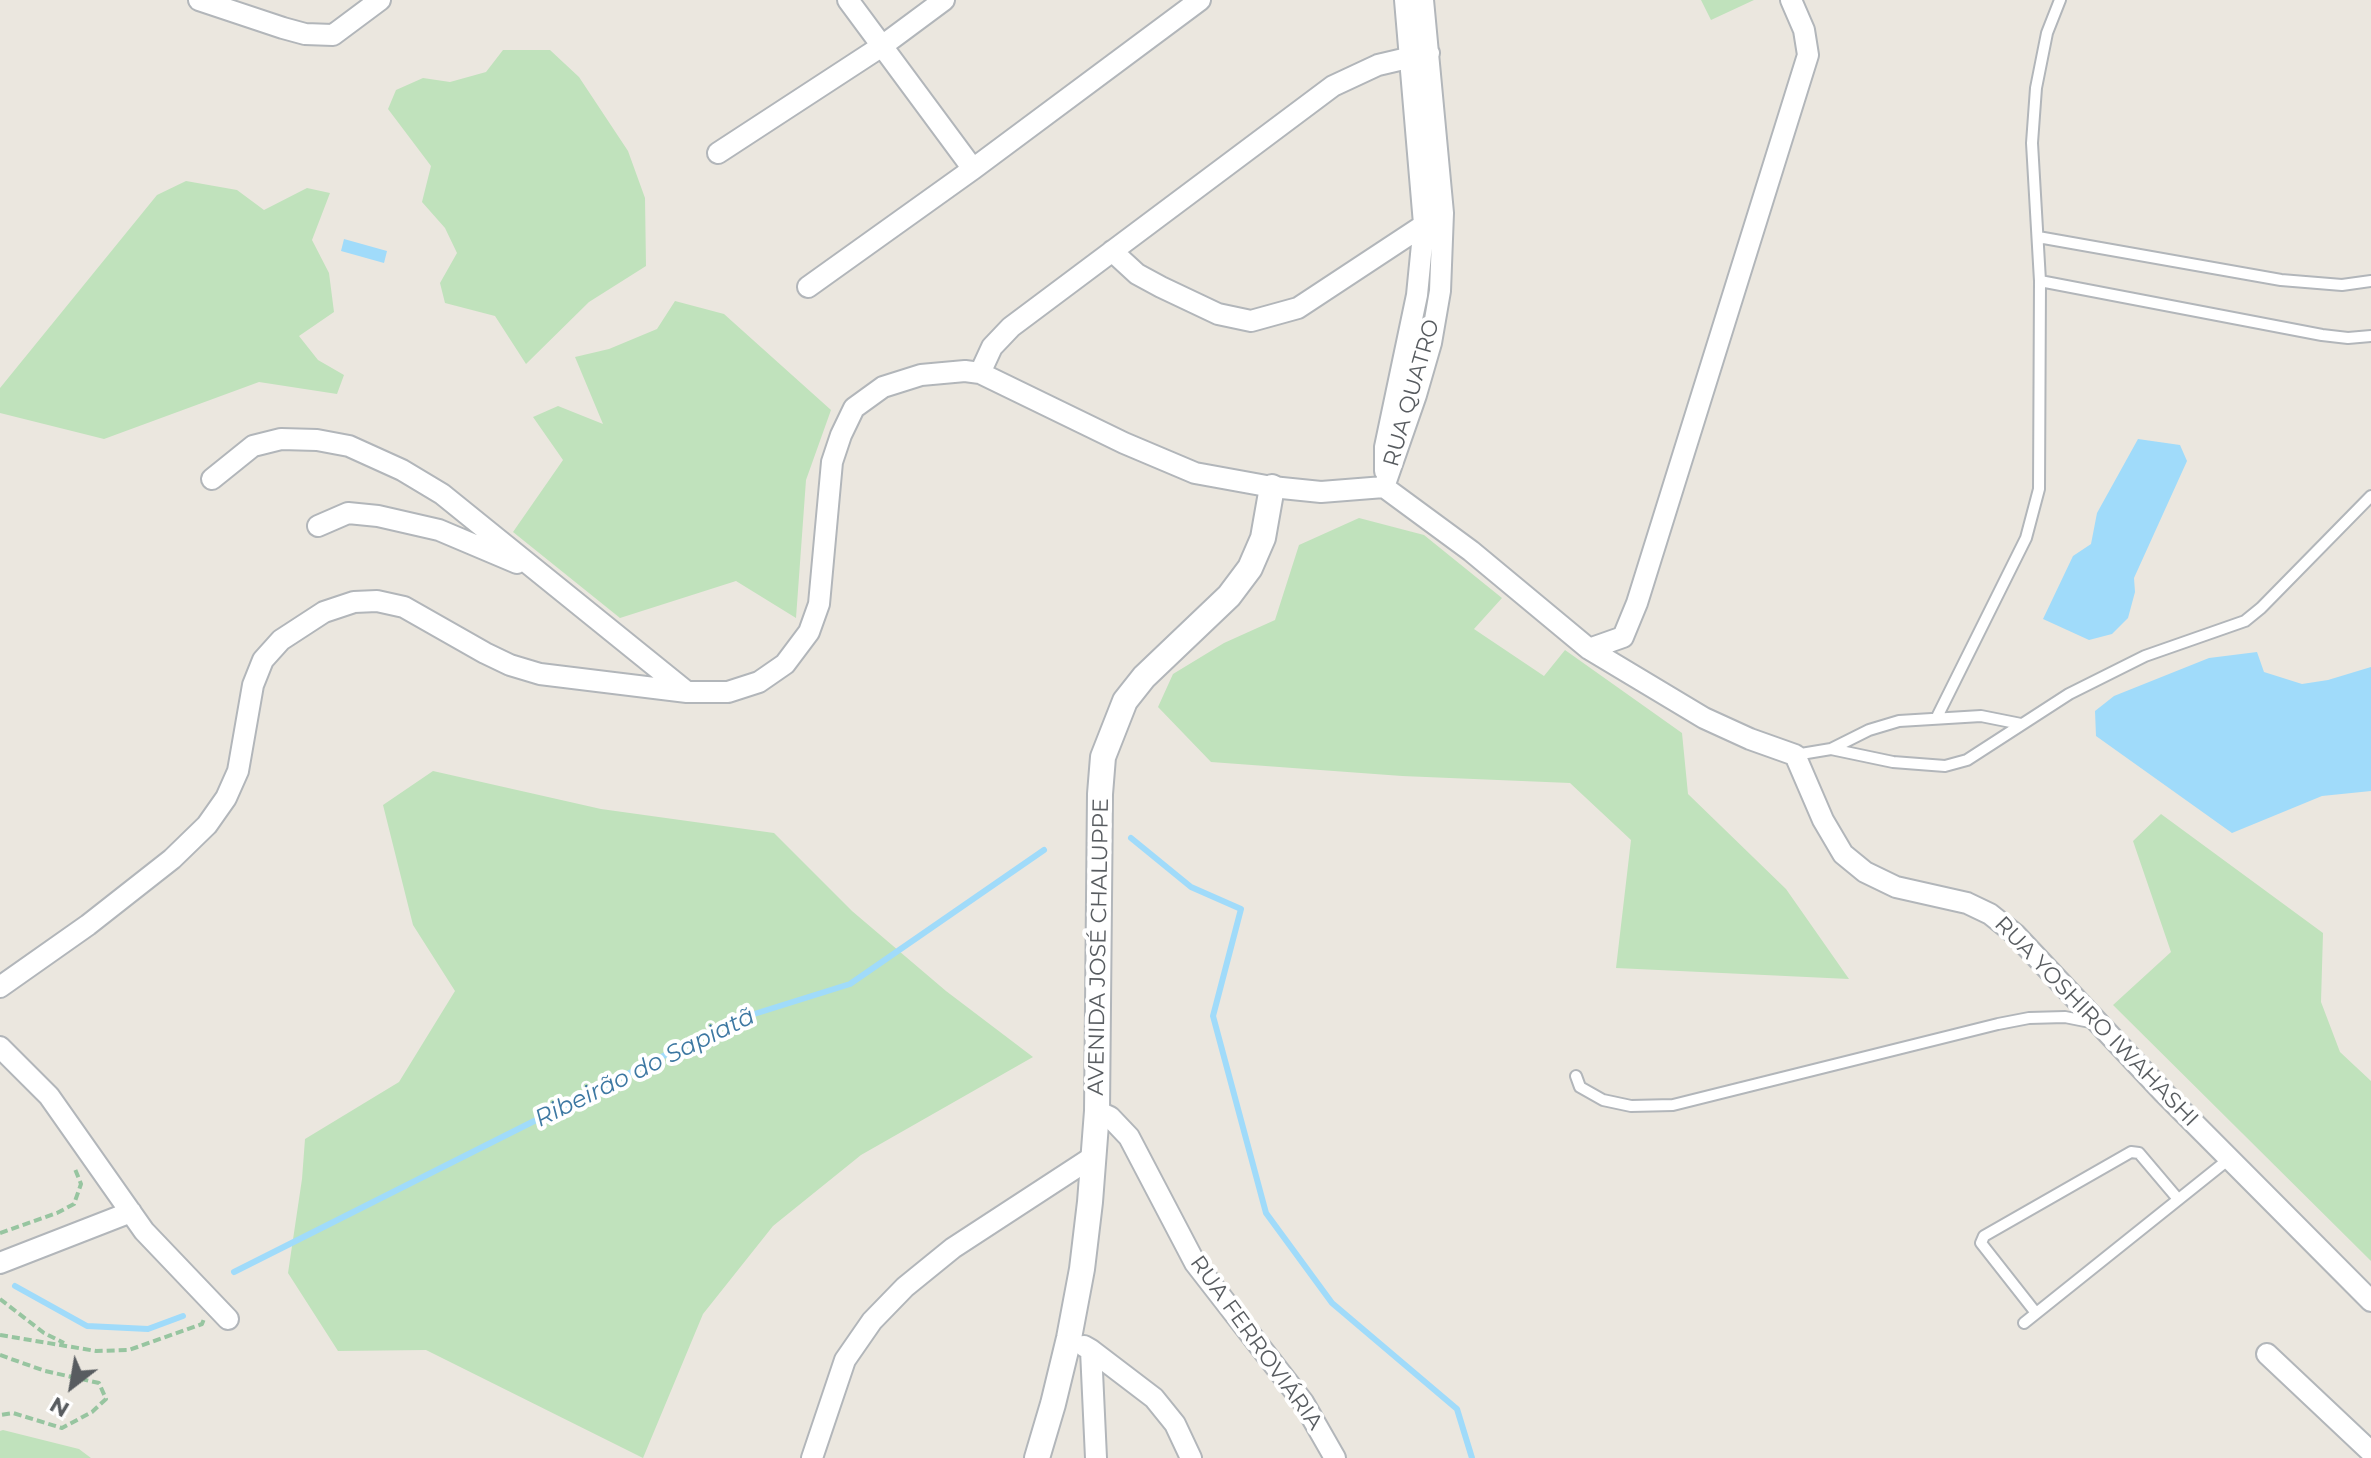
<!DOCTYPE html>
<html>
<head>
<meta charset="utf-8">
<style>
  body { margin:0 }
  #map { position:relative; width:2371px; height:1458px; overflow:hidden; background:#ebe7df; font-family:Montserrat,sans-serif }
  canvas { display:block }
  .north { position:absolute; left:32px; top:1346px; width:80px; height:80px; -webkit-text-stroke:6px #fff; paint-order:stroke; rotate:211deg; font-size:22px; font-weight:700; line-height:32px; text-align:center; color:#585c60 }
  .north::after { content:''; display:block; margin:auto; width:28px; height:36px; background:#585c60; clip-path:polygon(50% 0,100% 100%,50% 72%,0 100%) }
</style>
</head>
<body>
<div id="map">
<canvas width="2371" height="1458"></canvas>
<div class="north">N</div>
</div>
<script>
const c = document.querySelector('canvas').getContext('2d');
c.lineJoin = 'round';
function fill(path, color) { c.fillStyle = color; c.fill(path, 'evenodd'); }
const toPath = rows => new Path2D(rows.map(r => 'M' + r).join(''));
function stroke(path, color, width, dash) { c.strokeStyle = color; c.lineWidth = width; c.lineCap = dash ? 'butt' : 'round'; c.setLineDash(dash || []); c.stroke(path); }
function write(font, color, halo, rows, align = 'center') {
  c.font = font + ' Montserrat,sans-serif'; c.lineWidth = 8; c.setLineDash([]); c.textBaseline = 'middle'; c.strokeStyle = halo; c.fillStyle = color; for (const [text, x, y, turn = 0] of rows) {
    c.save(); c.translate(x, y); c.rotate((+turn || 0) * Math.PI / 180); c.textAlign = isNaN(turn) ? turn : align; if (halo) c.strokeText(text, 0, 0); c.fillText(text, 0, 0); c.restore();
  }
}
fill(toPath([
  [1701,0,1754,0,1711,20],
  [503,50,550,50,579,77,628,151,645,198,646,266,589,302,526,364,495,316,445,303,440,283,457,253,445,228,422,202,431,166,388,109,396,90,423,78,450,82,486,72],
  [186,181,237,190,264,210,307,188,330,193,312,240,329,273,334,312,299,336,318,360,344,375,337,394,259,382,104,439,0,413,0,388,157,195],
  [675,301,724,314,831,410,806,480,796,618,736,581,620,618,513,532,563,460,533,417,558,406,603,424,575,357,609,349,657,329],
  [1359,518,1424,535,1502,598,1474,629,1544,676,1565,650,1682,733,1688,794,1786,889,1849,979,1616,968,1631,840,1570,783,1402,776,1211,762,1158,707,1173,674,1224,643,1275,620,1299,545],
  [433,771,601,809,774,833,852,911,946,991,1033,1057,861,1155,773,1226,703,1314,643,1458,426,1350,338,1351,288,1273,302,1179,305,1139,399,1082,455,991,413,925,383,805],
  [2161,814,2323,933,2321,1002,2340,1052,2371,1081,2371,1261,2113,1005,2171,952,2133,841],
  [3,1430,79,1449,91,1458,0,1458,0,1431]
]), '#c0e2bc');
fill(toPath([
  [344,239,387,251,384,263,341,251],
  [2138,439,2180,445,2187,461,2134,578,2135,592,2128,618,2112,634,2089,640,2043,619,2073,556,2091,544,2097,513],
  [2257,652,2264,672,2302,684,2328,680,2371,667,2371,791,2322,796,2232,833,2096,736,2095,711,2114,696,2209,658]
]), '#a0dbfa');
stroke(toPath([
  [1131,838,1191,887,1241,909,1213,1016,1266,1213,1332,1303,1457,1409,1472,1458],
  [234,1272,735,1020,850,984,1044,850],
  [15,1286,87,1326,148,1329,183,1316]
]), '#a0dbfa', 6);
const service = toPath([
  [2038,237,2281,280,2342,285,2371,281],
  [2040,281,2322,335,2348,338,2371,336],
  [1937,717,2026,538,2039,489,2040,281,2032,143,2036,88,2047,33,2060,0],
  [1831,749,1869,730,1899,721,1981,716,2021,724],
  [1795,755,1831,749,1893,762,1945,766,1967,760,2069,694,2145,656,2245,621,2261,608,2371,496],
  [1576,1076,1580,1087,1603,1100,1631,1106,1673,1105,1998,1024,2029,1018,2065,1017,2095,1023],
  [2036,1313,1981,1243,1984,1236,2131,1152,2139,1153,2178,1199],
  [2024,1323,2229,1159]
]);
const minor = toPath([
  [199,0,283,28,305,34,333,35,380,0],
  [848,0,973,169],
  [718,153,882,46,944,0],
  [1112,251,1137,274,1161,287,1218,314,1251,321,1298,308,1433,219],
  [808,287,973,169,1200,0],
  [980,373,992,347,1011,327,1333,86,1378,65,1429,53],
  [1385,471,1385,447,1417,295,1424,224,1405,0],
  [212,479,253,446,281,439,317,440,349,446,402,470,442,494,687,692],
  [1384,487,1471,551,1589,649,1704,718,1750,739,1795,755,1823,820,1843,854,1865,872,1896,887,1967,903,1990,914,2015,934,2163,1092,2371,1301],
  [1384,487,1416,395,1431,343,1440,291,1443,213,1423,0],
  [318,526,348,513,378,516,439,530,517,563],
  [1589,649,1623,637,1637,603,1808,55,1804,30,1791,0],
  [0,987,88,925,172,859,207,825,226,798,238,771,253,685,263,660,281,640,324,612,354,602,377,601,404,607,485,653,510,665,540,674,687,692,728,692,759,682,785,664,809,632,819,604,832,462,841,435,854,408,883,387,921,375,965,371,980,373,1124,443,1195,473,1272,487,1321,492,1384,487],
  [0,1047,49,1096,144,1231,228,1319],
  [1097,1111,1110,1117,1129,1137,1195,1263,1303,1402,1335,1458],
  [0,1263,131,1212],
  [1084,1346,1091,1350,1096,1458],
  [1091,1350,1154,1398,1175,1424,1191,1458],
  [2267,1354,2371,1452],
  [812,1458,845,1360,872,1321,905,1287,953,1248,1094,1156]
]);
const tertiary = toPath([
  [1037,1458,1053,1404,1069,1338,1082,1269,1090,1202,1097,1111,1100,794,1103,757,1125,701,1144,677,1229,596,1250,568,1263,538,1272,487]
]);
stroke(service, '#b2b6ba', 14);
stroke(minor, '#b2b6ba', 24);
stroke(tertiary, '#b2b6ba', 28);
stroke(toPath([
  [0,1233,57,1213,74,1204,81,1184,75,1169],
  [0,1299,44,1333,64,1343],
  [0,1335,96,1351,129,1350,202,1324,204,1319],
  [0,1355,45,1371,99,1383,106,1399,92,1412,62,1428,13,1413,0,1415]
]), '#97c5a0', 4, [8, 4]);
stroke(service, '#fff', 10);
stroke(minor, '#fff', 20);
stroke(tertiary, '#fff', 24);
write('22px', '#585c60', '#fff', [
  ["RUA QUATRO",1412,393,-74],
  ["AVENIDA JOSÉ CHALUPPE",1099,947,-89],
  ["RUA YOSHIRO IWAHASHI",2096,1022,46],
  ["RUA FERROVIÁRIA",1256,1343,54]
]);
write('italic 24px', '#3d78a2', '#fff', [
  ["Ribeirão do Sapiatã",645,1068,-26]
]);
</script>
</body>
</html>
